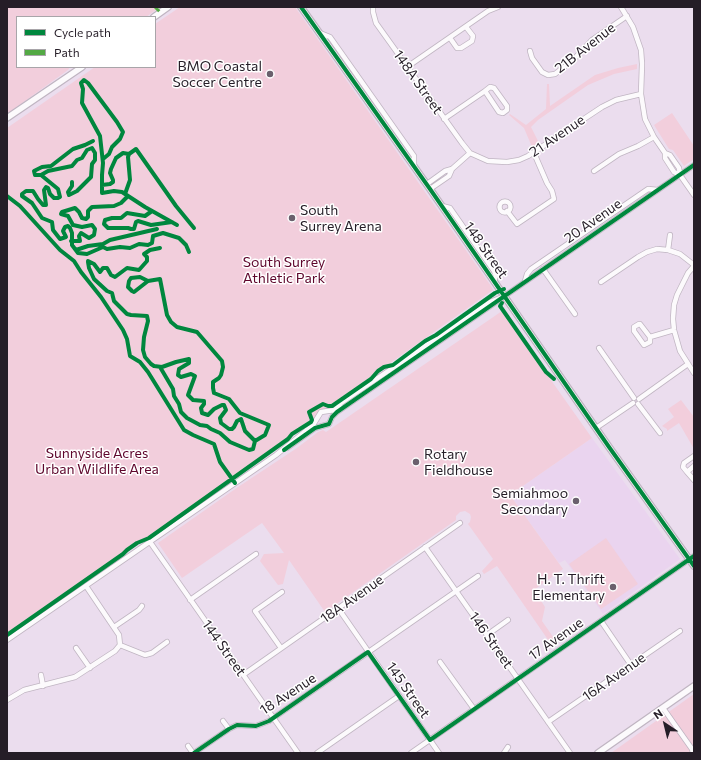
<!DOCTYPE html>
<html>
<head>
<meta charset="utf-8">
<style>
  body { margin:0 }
  #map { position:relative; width:701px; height:760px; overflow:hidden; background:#ebddee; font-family:Commissioner,sans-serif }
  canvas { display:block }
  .frame { position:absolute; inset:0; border:8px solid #251d27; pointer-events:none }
  .legend { position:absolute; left:16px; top:16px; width:140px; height:52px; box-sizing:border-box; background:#fff; border:1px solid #a8a5a9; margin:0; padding:5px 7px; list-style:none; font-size:12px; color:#251d27 }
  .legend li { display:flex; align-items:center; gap:8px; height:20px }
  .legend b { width:20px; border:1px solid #a8a5a9 }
  .north { position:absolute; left:645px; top:704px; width:40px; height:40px; -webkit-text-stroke:3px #fff; paint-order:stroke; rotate:325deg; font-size:11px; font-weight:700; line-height:16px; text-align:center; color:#251d27 }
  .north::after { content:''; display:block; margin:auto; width:14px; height:18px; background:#251d27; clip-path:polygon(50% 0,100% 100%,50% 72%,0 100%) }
</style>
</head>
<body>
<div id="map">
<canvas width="701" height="760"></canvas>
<div class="frame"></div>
<ul class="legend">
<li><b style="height:5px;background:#00873e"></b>Cycle path</li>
<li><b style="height:5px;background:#53a944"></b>Path</li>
</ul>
<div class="north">N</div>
</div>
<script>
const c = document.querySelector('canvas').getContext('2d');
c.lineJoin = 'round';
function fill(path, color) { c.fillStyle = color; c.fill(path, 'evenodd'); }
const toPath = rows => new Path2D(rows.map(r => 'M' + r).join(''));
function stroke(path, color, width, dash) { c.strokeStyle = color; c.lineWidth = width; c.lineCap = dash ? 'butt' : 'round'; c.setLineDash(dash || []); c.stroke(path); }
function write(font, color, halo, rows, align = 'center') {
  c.font = font + ' Commissioner,sans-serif'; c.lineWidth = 3; c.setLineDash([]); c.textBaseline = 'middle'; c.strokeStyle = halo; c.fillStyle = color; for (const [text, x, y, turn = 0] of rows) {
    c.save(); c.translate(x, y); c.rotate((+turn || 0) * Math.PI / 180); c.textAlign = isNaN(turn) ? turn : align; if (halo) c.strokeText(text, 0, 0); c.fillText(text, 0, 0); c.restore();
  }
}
fill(toPath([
  [592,438,680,559,603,614,565,560,559,563,510,495]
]), '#ead4ef');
fill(toPath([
  [7,7,160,7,146,17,17,17,17,67,70,67,68,70,7,114],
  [180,7,295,7,491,286,493,290,292,433,288,439,255,463,7,635,7,128,95,67,155,67,155,24],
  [637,64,637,69,614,74,588,85,538,120,531,127,539,143,532,147,524,128,509,115,510,114,526,125,546,109,547,84,549,84,550,106,595,75,618,68],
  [672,113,694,146,694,159,684,166,673,150,669,149,654,125],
  [502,311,592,438,510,495,563,569,534,590,545,607,542,621,558,644,553,647,497,566,484,574,482,571,493,559,468,524,470,522,471,517,470,514,465,511,460,512,456,516,456,520,325,612,289,560,283,584,278,585,260,561,264,554,284,553,262,523,182,578,158,543,238,487,297,448,318,432,323,430,326,432],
  [681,400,694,417,694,449,679,423,667,431,667,429,662,426,674,417,668,409],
  [606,538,638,584,601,609,569,564],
  [694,694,694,753,611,753]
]), '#f2cedc');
const minor = toPath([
  [373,7,373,12,376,23,462,143,470,153,488,161,507,162,519,160,528,156,602,107,616,100,641,94],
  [621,7,633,27,641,50,642,64,641,94,645,119,654,137,665,153,670,155,679,168,680,175],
  [320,33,330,37,414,156,414,167],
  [450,38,457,48,461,48,472,41,473,36,466,27],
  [530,51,532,58,542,72,548,75,555,74,573,60,592,40,627,16],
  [407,67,488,11,498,7],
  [444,119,485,91,499,112,503,113,507,110,507,106,494,88,490,87,485,91],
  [665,153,665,158,674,172,680,175,694,195],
  [594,171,619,154,638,146,654,137],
  [427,184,445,171,452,169],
  [430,189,449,176,452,169,470,153],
  '499.5 207a5.5 5.5 0 1 1 11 0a5.5 5.5 0 1 1-11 0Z',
  [442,206,450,208,494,271,496,276,494,281],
  [507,211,517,224,554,199,552,191,547,183,534,153],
  [668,250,670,235],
  [694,266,688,273,677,295,674,305,673,319,674,330,680,351,694,373],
  [543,269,575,314],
  [525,281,527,274,531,269,648,189,658,190],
  [601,282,638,257,647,252,657,249,668,250,680,254,694,265],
  [650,337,650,342,644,345,634,331,634,327,639,324,640,324,650,337,674,330],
  [599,348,634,398],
  [639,399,688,364],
  [638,404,660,433],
  [596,428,633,403],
  [287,448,315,428,329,424,332,417,337,412,694,165],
  [694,456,684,463,683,467,687,472,694,466],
  [687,472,694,480],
  [150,542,298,753],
  [425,547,570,753],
  [86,586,119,635,120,645],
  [190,600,256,554],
  [338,608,439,753],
  [601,621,631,665],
  [114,627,139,610,142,606],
  [487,635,508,620],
  [7,640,276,455,313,425,321,412,335,410,341,403,490,302,505,296],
  [120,645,145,655,152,653,167,642],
  [76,648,90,668],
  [281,648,255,611,282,592],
  [440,662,474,709],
  [41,675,43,686],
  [243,675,460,523],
  [7,700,24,690,75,677,115,651,120,645],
  [663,708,692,749,693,753],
  [223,721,229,729],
  [548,722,680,631],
  [188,746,193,753],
  [194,753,229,729,237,725,256,726,269,721,478,576],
  [317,753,399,696],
  [411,753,694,556],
  [504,753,508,747]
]);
const major = toPath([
  [301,7,430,189,609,447,694,566],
  [154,17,168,7],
  [7,118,82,67],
  [598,753,694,686]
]);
stroke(minor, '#c0b5c2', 6);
stroke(major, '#c0b5c2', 8);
stroke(minor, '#fcfafc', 4.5);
stroke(major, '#fcfafc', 5.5);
stroke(toPath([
  [155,7,160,12]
]), '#53a944', 3, [6, 3]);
stroke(toPath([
  [301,7,430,189,609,447,694,566],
  [103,159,109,154,112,147,120,139,123,132,117,122,88,83,84,80,81,83,83,89,82,103,100,136,103,163,102,175,102,193,114,191,122,192,145,207,177,225],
  [41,175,58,189,60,197,58,198,54,198,50,194,48,188,46,187,44,190,46,205,43,205,38,199,33,191,26,191,22,194,22,196,32,203,42,218,52,222,53,230,60,239,66,237,63,231,65,227,68,226,70,228,72,233,72,245,78,253,87,254,103,247,107,249,120,247,130,248,139,244,148,245,152,243,153,236,163,233,179,238,186,245,189,252],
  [41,175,48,171,72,166,77,160,82,158,87,150,92,148,95,153,95,160,92,164,91,177,77,191,69,195,68,192,72,186,72,182],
  [41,175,35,175,34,171,42,167,51,166,73,149,85,145,93,141],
  [102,185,110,184,113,182,113,180,110,173,111,169,116,158,123,153,129,154],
  [125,194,130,180,128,157,129,154,136,149,176,206,194,228],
  [7,196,20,206,60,250,74,261,81,272,101,297,123,330,127,339,130,356,140,362,148,372,184,430,193,435,214,444,220,462,235,483],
  [152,211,145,216,127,213,121,218,112,218,105,220,104,224,108,228,128,228,131,229,134,229,136,222,138,221,151,225,172,222],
  [71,241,80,241,79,236,81,233,89,238,94,235,95,229,92,225,82,227,73,225,68,216,61,214,62,212,75,208,79,212,82,218,86,219,88,217,88,211,92,207,114,206,121,203,128,196],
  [76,250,88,246,103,244,110,240,157,229],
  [88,261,94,264,100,272,103,268,107,268,111,275,115,277,127,268,139,270,147,261,147,257,144,254,150,250,160,248],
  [88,262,89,268,94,279,107,291,112,293,114,301,127,314,131,315,147,316],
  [148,281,140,277,131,278,129,281,128,287,132,291,134,292,148,281,160,279,167,315,171,322,177,327,197,332,222,361,223,367,221,375,219,378,213,382,213,388,214,393,229,399,240,413,269,425,265,435,255,441],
  [502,303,500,306,546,372,554,379],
  [147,316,148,321,144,337,143,350,145,357,151,364,154,366,162,367,176,362,189,359,189,363,179,369,178,375,181,377,191,374,195,376,188,395,193,400,204,401,204,404,201,408,202,413,208,415,214,409,222,405,224,405,226,410,220,418,221,423,229,429,232,429,234,427,237,421,241,419,245,431,255,441],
  [160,367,173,389,174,396,179,404,181,412,187,418,200,425,207,426,211,429,220,433,230,442,249,450,253,449,255,441],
  [284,450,315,428,329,424,332,417,337,412,694,165],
  [7,635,123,554,127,550,137,543,149,538,288,439,292,434,311,422,312,420,309,412,323,404,328,406,332,406,371,379,378,371,384,367,393,365,425,341,436,335,495,293,504,289],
  [194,753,229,729,237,725,256,726,269,721,368,652,430,740,694,556]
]), '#00873e', 4);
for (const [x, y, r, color] of [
  [270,74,4,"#6a606d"],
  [292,218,4,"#6a606d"],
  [416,462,4,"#6a606d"],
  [576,501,4,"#6a606d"],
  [613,587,4,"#6a606d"]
]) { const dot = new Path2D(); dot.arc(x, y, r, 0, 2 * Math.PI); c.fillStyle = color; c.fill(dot); stroke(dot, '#fff', 1.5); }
write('14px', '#251d27', '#fff', [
  ["21B Avenue",585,48,-38],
  ["148A Street",418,82,55],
  ["21 Avenue",557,136,-34],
  ["20 Avenue",593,221,-35],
  ["148 Street",486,250,55],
  ["18A Avenue",352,599,-35],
  ["17 Avenue",556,639,-35],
  ["146 Street",491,640,55],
  ["144 Street",224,648,55],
  ["16A Avenue",614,677,-35],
  ["145 Street",408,690,55],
  ["18 Avenue",288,694,-33]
]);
write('14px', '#251d27', '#fff', [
  ["BMO Coastal",262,66],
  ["Soccer Centre",262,82],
  ["South",300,210,"left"],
  ["Surrey Arena",300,226,"left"],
  ["Rotary",424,454,"left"],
  ["Fieldhouse",424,470,"left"],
  ["Semiahmoo",568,493],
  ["Secondary",568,509],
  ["H. T. Thrift",605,579],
  ["Elementary",605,595]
], 'right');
write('14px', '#5e062c', '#fff', [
  ["South Surrey",284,262],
  ["Athletic Park",284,278],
  ["Sunnyside Acres",97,453],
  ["Urban Wildlife Area",97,469]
]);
</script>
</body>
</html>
